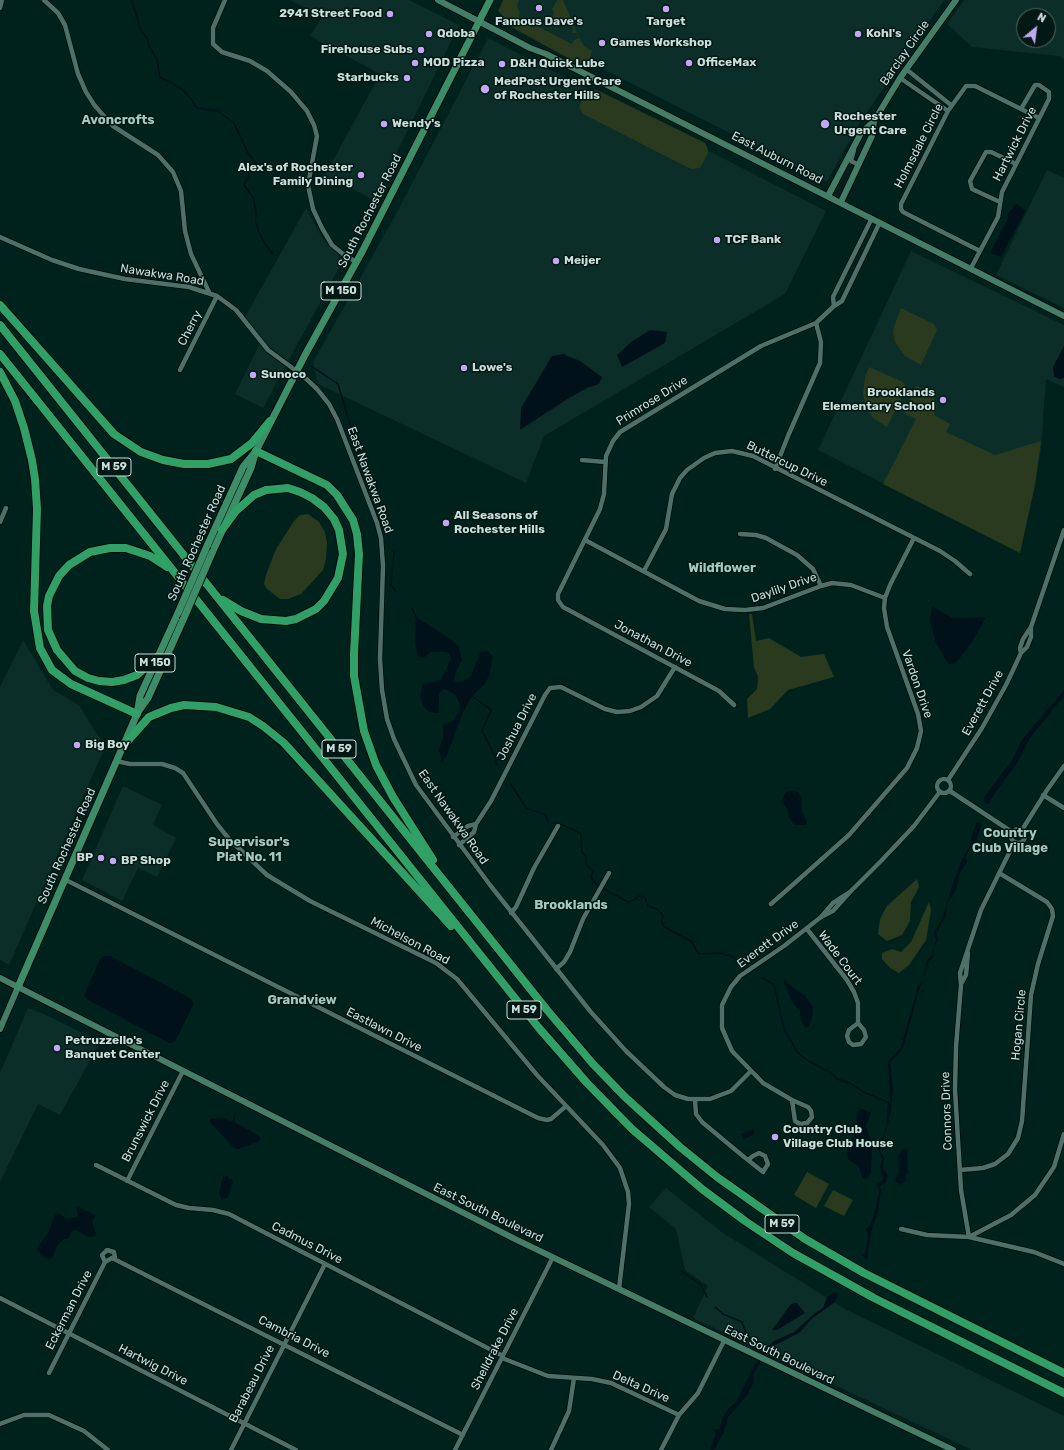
<!DOCTYPE html>
<html>
<head>
<meta charset="utf-8">
<style>
  body { margin:0 }
  #map { position:relative; width:1064px; height:1450px; overflow:hidden; background:#00221d; font-family:Rubik,sans-serif }
  canvas { display:block }
  .north { position:absolute; left:1016px; top:8px; width:40px; height:40px; box-sizing:border-box; background:#011814; border:1px solid #526763; border-radius:50%; rotate:29deg; font-size:11px; font-weight:700; line-height:16px; text-align:center; color:#ccdeda }
  .north::after { content:''; display:block; margin:auto; width:14px; height:18px; background:#c3a7f2; clip-path:polygon(50% 0,100% 100%,50% 72%,0 100%) }
</style>
</head>
<body>
<div id="map">
<canvas width="1064" height="1450"></canvas>
<div class="north">N</div>
</div>
<script>
const c = document.querySelector('canvas').getContext('2d');
c.lineJoin = 'round';
function fill(path, color) { c.fillStyle = color; c.fill(path, 'evenodd'); }
const toPath = rows => new Path2D(rows.map(r => 'M' + r).join(''));
function stroke(path, color, width, dash) { c.strokeStyle = color; c.lineWidth = width; c.lineCap = dash ? 'butt' : 'round'; c.setLineDash(dash || []); c.stroke(path); }
function write(font, color, halo, rows, align = 'center') {
  c.font = font + ' Rubik,sans-serif'; c.lineWidth = 3; c.setLineDash([]); c.textBaseline = 'middle'; c.strokeStyle = halo; c.fillStyle = color; for (const [text, x, y, turn = 0] of rows) {
    c.save(); c.translate(x, y); c.rotate((+turn || 0) * Math.PI / 180); c.textAlign = isNaN(turn) ? turn : align; if (halo) c.strokeText(text, 0, 0); c.fillText(text, 0, 0); c.restore();
  }
}
fill(toPath([
  [290,0,409,0,459,25,374,200,325,175,380,74,310,36,323,16],
  [509,0,944,0,857,127,827,182,565,50,504,9],
  [964,0,1064,0,1064,59,1059,56,972,47,947,24],
  [1024,16,1048,16,1048,40,1024,40],
  [488,38,826,211,785,294,544,436,526,483,318,384,313,362,396,214],
  [1047,170,1064,178,1064,308,996,275],
  [306,208,323,239,343,260,263,408,235,394,260,343,244,319],
  [911,251,1064,325,1064,387,1046,379,1041,450,1020,553,818,450],
  [23,640,53,690,79,705,105,747,9,965,0,960,0,687],
  [123,786,162,805,153,825,176,838,157,877,138,868,122,901,82,880],
  [28,1008,44,1014,100,1042,60,1115,38,1104,0,1182,0,1073],
  [666,1188,723,1233,845,1309,1064,1416,1064,1450,972,1450,693,1318,708,1286,685,1270,676,1229,649,1207]
]), '#0b2e29');
fill(toPath([
  [503,0,519,0,517,6,520,13,519,17,541,28,572,44,574,40,579,38,584,46,592,51,589,61,583,64,577,63,504,23,500,19,502,15,498,11],
  [557,0,563,0,577,33,572,33,573,28,555,19,553,23,551,22,554,11,552,10],
  [597,90,705,143,708,149,708,153,700,168,692,169,685,166,583,114,579,107,584,95,590,91],
  [901,308,934,324,937,330,921,365,905,356,895,342,893,333,894,327],
  [869,367,903,382,906,388,887,427,873,418,868,411,865,402,863,394,865,377],
  [916,386,932,394,937,407,934,415,950,424,946,432,995,455,1041,441,1035,485,1020,553,883,484,916,419,904,413],
  [308,514,319,522,325,532,327,543,326,559,323,570,301,594,288,599,280,599,267,589,264,584,266,575,276,549,294,521,300,515],
  [749,614,752,614,756,641,769,638,801,657,824,654,834,677,788,690,770,709,748,718,747,699,757,689,758,677,754,667],
  [917,879,919,887,911,902,910,921,902,935,887,941,878,934,880,919,887,906],
  [929,902,931,910,926,940,909,965,899,973,890,968,882,959,882,953,892,949,901,952,911,942],
  [807,1172,829,1184,816,1208,794,1195],
  [833,1190,853,1200,844,1216,824,1206]
]), '#2a3a1e');
fill(toPath([
  [1016,204,1026,210,1001,257,990,253,1007,220,1008,213],
  [650,330,667,332,665,343,622,367,617,355,631,342],
  [1064,346,1064,378,1060,379,1054,377,1053,367],
  [563,354,580,361,602,377,599,384,587,388,569,398,520,430,521,408,552,356],
  [932,606,952,618,986,617,972,642,956,663,948,664,935,641,930,620],
  [416,617,452,640,459,648,462,660,456,672,454,680,456,682,464,681,471,676,481,651,488,651,493,657,489,676,484,685,472,696,463,712,447,755,442,762,439,750,443,737,443,725,454,720,459,712,460,705,455,694,446,689,442,690,439,694,439,709,438,713,429,712,423,706,420,695,423,684,441,680,451,659,449,653,445,652,431,652,423,658,418,656,415,644],
  [1064,690,1064,696,1030,738,1017,763,993,796,990,802,988,804,985,803,984,797,1012,760,1022,740],
  [792,791,798,792,802,798,802,812,807,822,805,825,795,825,789,818,788,810,781,801,786,792],
  [977,822,982,824,975,844,970,847,966,857,967,862,960,873,956,890,947,904,945,917,937,932,938,941,934,947,934,956,928,963,923,982,920,987,903,1048,895,1058,890,1062,893,1087,890,1116,880,1151,884,1158,883,1168,888,1175,886,1182,880,1186,881,1191,878,1212,871,1232,867,1259,862,1256,865,1253,868,1237,866,1229,870,1226,875,1211,879,1191,877,1184,883,1179,880,1167,882,1159,878,1149,886,1127,888,1102,890,1100,888,1062,901,1047,918,986,923,980,927,961,932,955,936,940,934,933,943,917,953,883,962,859,970,846,972,834],
  [104,956,110,956,192,999,193,1005,175,1042,169,1043,88,1000,84,996,100,959],
  [783,980,805,996,813,1007,813,1016,808,1027,806,1028,801,1021,800,1011,792,1002],
  [859,1109,863,1109,871,1113,866,1126,872,1144,871,1173,866,1179,863,1178,858,1166,849,1160,846,1153,858,1127,856,1114],
  [221,1118,231,1121,234,1120,236,1123,258,1135,260,1139,258,1142,238,1149,234,1148,210,1122,210,1119],
  [753,1129,755,1132,753,1135,744,1139,741,1134],
  [903,1149,907,1150,908,1173,905,1177,907,1180,901,1185,895,1181,899,1173,898,1156],
  [223,1176,228,1176,229,1179,232,1179,233,1182,228,1197,222,1200,219,1193],
  [78,1207,96,1215,92,1222,96,1233,95,1236,87,1237,76,1230,74,1230,71,1232,68,1239,64,1239,57,1246,53,1257,50,1259,43,1257,37,1250,38,1246,48,1233,54,1216,58,1213,67,1219,78,1217,76,1209],
  [835,1292,838,1294,835,1302,813,1318,799,1333,769,1348,753,1375,754,1382,746,1397,728,1417,724,1432,714,1450,710,1450,716,1434,711,1428,719,1430,723,1417,728,1409,737,1401,748,1378,764,1349,751,1342,752,1340,767,1347,774,1341,794,1332,815,1313,823,1308,827,1297],
  [797,1303,805,1313,777,1330,772,1330,791,1304]
]), '#011119');
stroke(toPath([
  [132,0,140,29,148,40,149,46,157,59,160,77,182,89,191,99,197,108,218,111,234,123,248,153,255,162,244,185,253,197,256,213,255,221,259,232,265,244,273,254],
  [1062,170,1064,171],
  [311,366,338,384,354,437,390,529],
  [394,551,391,585,396,592],
  [412,608,416,617],
  [472,696,491,710,482,731,495,756,497,765],
  [510,783,527,809,545,814,548,822],
  [553,823,557,823],
  [560,824,581,833,582,852,586,857,586,864,593,871,591,878,598,886],
  [602,888,628,902,634,900,639,896,645,897,648,906,657,909,663,915,662,922,664,927,691,941,699,954,719,953,734,957,741,964],
  [763,978,774,985,784,1029,798,1053,807,1060,831,1073,837,1079,850,1083,863,1092,888,1102],
  [234,1120,235,1112],
  [680,1270,701,1285,707,1297],
  [715,1307,723,1314,742,1322,747,1336,751,1341],
  [768,1349,809,1370]
]), '#011119', 1.5);
const street = toPath([
  [44,0,58,13,65,25,78,74,86,92,95,106,113,126,158,155,173,172,181,191,185,231,191,254,209,292],
  [225,0,213,28,213,44,222,52,250,61,267,71,291,92,307,111,314,125,317,136,308,185,313,209,322,228,332,245,343,254,356,262],
  [0,8,2,0],
  [906,69,951,105],
  [900,78,948,111],
  [854,150,851,161,859,165],
  [1000,202,972,189,970,181,986,152,991,152,1016,164],
  [872,218,833,297,834,306,842,301,880,222],
  [0,237,52,260,79,269,125,279,189,287,217,296,236,310,268,350,302,375,317,389,329,404,337,419,377,523,381,538,383,566,380,659,382,690,387,719,394,739,416,785,490,885,590,1011,626,1051,664,1087,675,1095,688,1099,710,1099,731,1091,751,1071],
  [980,251,903,212,901,209,901,204,948,111,966,86,975,86,1039,118],
  [971,268,998,217,1002,192,1049,99,1049,92,1039,85,1035,85,1021,109],
  [180,370,217,296],
  [582,460,605,462],
  [775,469,788,436,820,363,821,342,816,323],
  [0,522,6,508],
  [740,534,756,535,766,538,797,555,813,569,821,586],
  [585,540,699,601,725,609,745,610,763,608,821,586,832,583,851,585,885,598],
  [644,571,666,529,672,494,680,478,687,470,704,458,715,453,732,451,753,456,940,551,955,561,970,574],
  [1021,653,1020,648,1023,639,1031,627],
  [734,705,719,691,563,607,558,600,558,594,600,509,604,494,606,456,613,441,620,432,761,346,816,323,834,306],
  [116,761,130,764,162,764,175,768,183,773,217,824,229,839,267,875,310,901,436,963,457,979,537,1075,603,1145,620,1168,628,1192,629,1204,619,1289],
  '937 786a7 7 0 1 1 14 0a7 7 0 1 1-14 0Z',
  [948,780,982,728,1006,685,1021,653,1027,647,1031,637,1031,627,1064,530],
  [950,791,1012,832],
  [1043,795,1064,808],
  '1011 836a7 7 0 1 1 14 0a7 7 0 1 1-14 0Z',
  [1022,830,1047,790,1064,766],
  [453,837,468,826,476,824],
  [1014,843,981,910,960,973,961,985,956,1047,955,1090,961,1190,969,1237,1011,1215,1035,1195,1054,1167,1064,1134],
  [459,845,474,832,476,824,491,801,545,695,550,688,561,687,605,709,617,712,630,711,641,707,657,696,675,667],
  [64,879,538,1118,547,1120,551,1119,565,1107],
  [771,904,849,835,907,768,917,748,921,731,918,714,887,627,884,608,885,598,890,585,914,538],
  [511,913,516,907,534,868,558,826],
  [822,916,833,903,850,892,881,861,914,826,939,793],
  [807,929,847,980,854,992,858,1003,858,1023,849,1030,847,1036,849,1042,853,1045,861,1044,866,1037,864,1030,858,1023],
  [556,969,564,962,570,952,583,919,609,873],
  [961,984,966,975,968,953],
  [695,1100,696,1114,702,1122,744,1157,748,1160,763,1172,768,1164,765,1156,759,1153,753,1156,748,1160],
  [792,1100,808,1107,811,1111,812,1117,807,1123,800,1124,795,1121,792,1100,763,1083,732,1051,722,1028,722,1005,731,987,740,976,784,946,821,917,833,911,850,892],
  [96,1165,176,1205,189,1208,213,1210,229,1214,503,1356],
  [960,1170,983,1168,995,1164,1008,1154,1018,1138,1022,1121,1031,995,1038,964,1053,916,1052,909,1047,902,999,873],
  [127,1181,183,1071],
  [901,1229,927,1235,969,1237,1034,1252,1064,1264],
  [105,1262,102,1255,107,1250,114,1252,115,1258],
  [0,1298,296,1450],
  [502,1358,548,1376,592,1379,611,1383,679,1415],
  [49,1373,105,1262,112,1258,463,1435],
  [0,1424,24,1415,49,1415,84,1431,108,1450],
  [231,1450,325,1264],
  [455,1450,553,1257],
  [551,1450,569,1411,574,1378],
  [661,1450,679,1415,698,1393,724,1341]
]);
const secondary = toPath([
  [438,0,530,48,546,54,1064,316],
  [828,196,861,133,874,121,900,78,956,0],
  [841,202,872,136,874,121],
  [0,978,517,1240,953,1450],
  [0,1029,18,987]
]);
const primary = toPath([
  [207,546,243,467,256,451,305,355,363,250,490,0],
  [212,553,251,468,255,454],
  [138,712,148,698,183,620],
  [18,987,137,714,140,696,178,613]
]);
const highway = toPath([
  [0,305,114,434,141,452,163,460,184,464,208,464,231,459,252,443,270,421],
  [0,325,547,1010,593,1064,625,1097,680,1147,717,1177,805,1239,864,1273,1064,1373],
  [0,354,538,1027,587,1083,632,1129,702,1189,745,1221,793,1253,874,1298,1064,1393],
  [0,372,15,401,24,428,32,460,35,479,37,509,34,611,40,648,52,670,71,684,137,714],
  [256,451,327,485,337,495,353,520,357,534,359,554,354,654,354,676,364,731,376,765,393,797,433,860],
  [222,530,236,511,254,495,266,490,288,488,300,492,312,498,324,507,334,519,339,530,343,554,338,578,324,601,316,609,296,619,286,621,261,619,241,611,223,600],
  [157,657,137,675,124,680,112,682,99,681,88,678,75,671,57,650,48,630,47,606,49,596,59,576,69,565,90,552,110,548,126,548,150,556,167,567],
  [124,745,149,717,171,708,184,705,216,707,249,717,263,726,284,743,451,926]
]);
stroke(street, '#000a07', 6);
stroke(secondary, '#000a07', 8);
stroke(primary, '#000a07', 9);
stroke(highway, '#000a07', 10);
stroke(street, '#4e7069', 4.5);
stroke(secondary, '#457e68', 6);
stroke(primary, '#3c8d68', 7);
stroke(highway, '#30a067', 8);
const primaryBridge = toPath([
  [178,613,207,546],
  [183,620,212,553]
]);
stroke(primaryBridge, '#000a07', 9, []);
stroke(primaryBridge, '#3c8d68', 7);
for (const [x, y, r, color] of [
  [539,8,4,"#c3a7f2"],
  [666,9,4,"#c3a7f2"],
  [390,14,4,"#c3a7f2"],
  [429,34,4,"#c3a7f2"],
  [858,34,4,"#c3a7f2"],
  [602,43,4,"#c3a7f2"],
  [421,50,4,"#c3a7f2"],
  [415,63,4,"#c3a7f2"],
  [689,63,4,"#c3a7f2"],
  [502,64,4,"#c3a7f2"],
  [407,78,4,"#c3a7f2"],
  [485,89,5,"#c3a7f2"],
  [384,124,4,"#c3a7f2"],
  [825,124,5,"#c3a7f2"],
  [361,175,4,"#c3a7f2"],
  [717,240,4,"#c3a7f2"],
  [556,261,4,"#c3a7f2"],
  [464,368,4,"#c3a7f2"],
  [253,375,4,"#c3a7f2"],
  [943,400,4,"#c3a7f2"],
  [446,523,4,"#c3a7f2"],
  [77,745,4,"#c3a7f2"],
  [101,858,4,"#c3a7f2"],
  [113,861,4,"#c3a7f2"],
  [57,1048,4,"#c3a7f2"],
  [775,1137,4,"#c3a7f2"]
]) { const dot = new Path2D(); dot.arc(x, y, r, 0, 2 * Math.PI); c.fillStyle = color; c.fill(dot); stroke(dot, '#011814', 1.5); }
for (const [x, y, w] of [
  [341,291,40],
  [114,467,34],
  [155,663,40],
  [339,749,34],
  [524,1010,34],
  [782,1224,34]
]) { const box = new Path2D(); box.roundRect(x - w / 2, y - 9, w, 18, 3); c.fillStyle = '#011814'; c.fill(box); stroke(box, '#ccdeda', 1); }
write('bold 11px', '#ccdeda', null, [
  ["M 150",341,291],
  ["M 59",114,467],
  ["M 150",155,663],
  ["M 59",339,749],
  ["M 59",524,1010],
  ["M 59",782,1224]
]);
write('bold 12px', '#ccdeda', '#011814', [
  ["2941 Street Food",382,14,"right"],
  ["Famous Dave's",539,22,"center"],
  ["Target",666,22,"center"],
  ["Qdoba",437,34],
  ["Kohl's",866,34],
  ["Games Workshop",610,43],
  ["Firehouse Subs",413,50,"right"],
  ["MOD Pizza",423,63],
  ["OfficeMax",697,63],
  ["D&H Quick Lube",510,64],
  ["Starbucks",399,78,"right"],
  ["MedPost Urgent Care",494,82],
  ["of Rochester Hills",494,96],
  ["Rochester",834,117],
  ["Urgent Care",834,131],
  ["Wendy's",392,124],
  ["Alex's of Rochester",353,168,"right"],
  ["Family Dining",353,182,"right"],
  ["TCF Bank",725,240],
  ["Meijer",564,261],
  ["Lowe's",472,368],
  ["Sunoco",261,375],
  ["Brooklands",935,393,"right"],
  ["Elementary School",935,407,"right"],
  ["All Seasons of",454,516],
  ["Rochester Hills",454,530],
  ["Big Boy",85,745],
  ["BP",93,858,"right"],
  ["BP Shop",121,861],
  ["Petruzzello's",65,1041],
  ["Banquet Center",65,1055],
  ["Country Club",783,1130],
  ["Village Club House",783,1144]
], 'left');
write('12px', '#ccdeda', '#011814', [
  ["Barclay Circle",905,53,-55],
  ["Hartwick Drive",1015,144,-63],
  ["Holmsdale Circle",919,146,-63],
  ["East Auburn Road",777,158,27],
  ["South Rochester Road",370,211,-63],
  ["Nawakwa Road",162,275,9],
  ["Cherry",190,328,-63],
  ["Primrose Drive",652,401,-32],
  ["Buttercup Drive",787,464,26],
  ["East Nawakwa Road",370,480,70],
  ["South Rochester Road",197,543,-66],
  ["Daylily Drive",784,588,-19],
  ["Jonathan Drive",653,644,28],
  ["Vardon Drive",917,684,71],
  ["Everett Drive",983,703,-61],
  ["Joshua Drive",517,727,-63],
  ["East Nawakwa Road",453,817,55],
  ["South Rochester Road",67,846,-66],
  ["Michelson Road",410,941,28],
  ["Everett Drive",768,944,-36],
  ["Wade Court",840,958,53],
  ["Hogan Circle",1019,1025,-85],
  ["Eastlawn Drive",384,1030,27],
  ["Connors Drive",947,1111,-92],
  ["Brunswick Drive",146,1121,-63],
  ["East South Boulevard",488,1213,26],
  ["Cadmus Drive",307,1243,27],
  ["Eckerman Drive",69,1310,-63],
  ["Cambria Drive",294,1337,27],
  ["Shelldrake Drive",495,1349,-63],
  ["East South Boulevard",779,1355,26],
  ["Hartwig Drive",153,1365,27],
  ["Barabeau Drive",252,1384,-63],
  ["Delta Drive",641,1387,24]
]);
write('bold 13px', '#a4c9c1', '#011814', [
  ["Avoncrofts",118,120],
  ["Wildflower",722,568],
  ["Country",1010,833],
  ["Club Village",1010,848],
  ["Supervisor's",249,842],
  ["Plat No. 11",249,857],
  ["Brooklands",571,905],
  ["Grandview",302,1000]
]);
</script>
</body>
</html>
